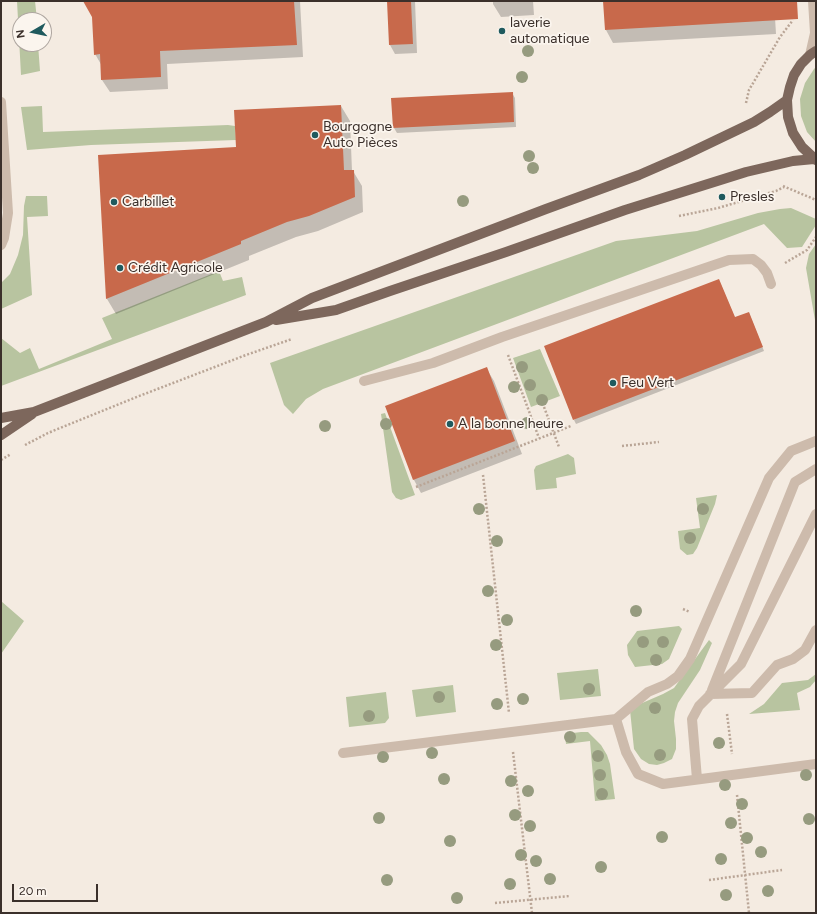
<!DOCTYPE html>
<html>
<head>
<meta charset="utf-8">
<style>
  body { margin:0 }
  #map { position:relative; width:817px; height:914px; overflow:hidden; background:#f4ebe1; font-family:Figtree,sans-serif }
  canvas { display:block }
  .frame { position:absolute; inset:0; border:2px solid #3b302b; pointer-events:none }
  .north { position:absolute; left:12px; top:12px; width:40px; height:40px; box-sizing:border-box; background:#fbf5ee; border:1px solid #aea6a0; border-radius:50%; rotate:261deg; font-size:11px; font-weight:700; line-height:16px; text-align:center; color:#3b302b }
  .north::after { content:''; display:block; margin:auto; width:14px; height:18px; background:#1f5a5e; clip-path:polygon(50% 0,100% 100%,50% 72%,0 100%) }
  .scale { position:absolute; left:12px; top:884px; width:86px; height:18px; box-sizing:border-box; border:2px solid #3b302b; border-top:0; padding-left:5px; font-size:12px; line-height:14px; white-space:nowrap; color:#3b302b; -webkit-text-stroke:3px #fbf5ee; paint-order:stroke }
</style>
</head>
<body>
<div id="map">
<canvas width="817" height="914"></canvas>
<div class="frame"></div>
<div class="north">N</div>
<div class="scale">20 m</div>
</div>
<script>
const c = document.querySelector('canvas').getContext('2d');
c.lineJoin = 'round';
function fill(path, color) { c.fillStyle = color; c.fill(path, 'evenodd'); }
const toPath = rows => new Path2D(rows.map(r => 'M' + r).join(''));
function stroke(path, color, width, dash) { c.strokeStyle = color; c.lineWidth = width; c.lineCap = dash ? 'butt' : 'round'; c.setLineDash(dash || []); c.stroke(path); }
function write(font, color, halo, rows, align = 'center') {
  c.font = font + ' Figtree,sans-serif'; c.lineWidth = 3.5; c.setLineDash([]); c.textBaseline = 'middle'; c.strokeStyle = halo; c.fillStyle = color; for (const [text, x, y, turn = 0] of rows) {
    c.save(); c.translate(x, y); c.rotate((+turn || 0) * Math.PI / 180); c.textAlign = isNaN(turn) ? turn : align; if (halo) c.strokeText(text, 0, 0); c.fillText(text, 0, 0); c.restore();
  }
}
fill(toPath([
  [17,1,35,1,37,20,20,20,20,44,38,44,40,71,21,75],
  [816,67,816,142,807,132,801,116,800,99,805,83,814,69],
  [42,106,43,132,228,125,235,126,236,140,91,145,27,150,21,107],
  [26,196,47,196,48,216,27,217,32,295,1,309,1,283,10,274,18,255,23,235,24,206],
  [791,208,816,219,816,225,802,247,787,248,764,224,323,389,306,399,293,414,284,405,270,363,616,241,697,231,758,213,780,209],
  [816,244,816,326,806,268,809,254],
  [219,271,223,281,242,277,246,295,1,386,1,338,20,353,30,348,39,369,112,339,102,318],
  [540,349,560,396,531,407,513,358],
  [385,413,415,495,401,500,396,498,392,492,381,414],
  [568,454,574,458,576,474,556,478,557,488,536,490,534,470,536,466],
  [717,495,715,504,697,548,693,554,687,555,680,549,678,531,700,528,696,498],
  [1,601,24,621,1,654],
  [679,626,682,629,669,659,662,664,635,667,628,655,627,645,637,631],
  [709,640,712,643,700,670,678,703,675,712,674,721,676,739,676,749,672,759,664,763,657,765,649,764,641,759,634,749,630,710,633,707,663,694,674,688],
  [598,669,601,696,560,700,557,673],
  [816,674,816,680,810,687,797,693,800,710,749,714,764,704,782,683,808,680],
  [453,685,456,712,416,717,412,690],
  [386,692,389,718,385,723,349,727,346,697],
  [581,732,588,732,601,745,607,755,610,764,615,799,595,801,590,741,566,744,565,734]
]), '#b8c4a0');
fill(toPath([
  [92,1,300,1,303,57,167,64,168,89,110,92,102,80,102,66,95,54],
  [388,1,415,1,417,53,395,54,390,45],
  [493,1,533,1,534,15,501,17,493,4],
  [604,1,774,1,776,34,613,43,606,30],
  [512,93,515,98,516,127,397,133,394,128],
  [341,106,350,121,352,171,353,171,362,186,363,212,318,231,296,237,249,256,249,260,116,314,107,299,99,156,237,148],
  [719,280,735,318,749,313,764,351,576,424,574,420],
  [486,368,494,381,522,454,421,493,414,480,386,407]
]), '#0003');
fill(toPath([
  [83,1,294,1,297,45,160,51,161,77,101,80,100,54,94,55,92,17],
  [387,1,411,1,413,44,389,45],
  [603,1,797,1,798,19,605,30],
  [513,92,514,122,393,128,391,98],
  [341,105,344,170,354,170,355,197,309,216,287,222,241,241,241,244,106,299,98,155,236,147,234,110],
  [719,279,735,317,749,312,763,347,573,420,544,346],
  [487,367,515,441,413,480,385,406]
]), '#c8694b');
stroke(toPath([
  [746,103,749,90,780,37,793,20],
  [783,186,816,200],
  [679,216,718,208,776,191,784,187],
  [785,263,807,250,816,237],
  [508,355,539,438],
  [544,407,559,447],
  [25,445,48,433,134,398,246,355,292,339],
  [622,446,659,442],
  [1,460,11,454],
  [483,475,509,713],
  [416,487,571,426],
  [683,609,690,612],
  [727,714,732,754],
  [513,752,532,913],
  [737,795,749,913],
  [709,880,782,870],
  [495,903,570,896]
]), '#b9a596', 2.5, [2, 2]);
stroke(toPath([
  [810,55,815,33,813,1],
  [1,102,8,213,4,238,1,245],
  [364,381,433,363,502,337,729,260,753,259,761,265,767,273,771,284],
  [712,690,795,482,816,469],
  [710,694,752,693,777,665,793,659,805,650,816,630],
  [616,719,648,692,667,684,678,676,690,659,769,478,791,451,816,441],
  [343,753,616,719,626,752,638,774,663,784,816,764],
  [697,779,692,719,699,706,741,664,816,514]
]), '#cdbbac', 10);
stroke(toPath([
  [816,51,810,55,801,64,794,75,790,87,787,100,788,117,793,133,802,147,816,160],
  [276,320,336,310,390,291,506,252,625,210,746,172,793,161,814,159],
  [1,418,34,412,266,322,312,298,546,209,639,175,685,155,754,122,770,112,787,100],
  [1,435,32,414]
]), '#7d675c', 10);
c.fillStyle = '#969b7f';
for (const [x, y] of [
  [528,51],
  [522,77],
  [529,156],
  [533,168],
  [463,201],
  [522,367],
  [530,385],
  [514,387],
  [542,400],
  [527,423],
  [386,424],
  [325,426],
  [479,509],
  [703,509],
  [690,538],
  [497,541],
  [488,591],
  [636,611],
  [507,620],
  [643,642],
  [663,642],
  [496,645],
  [656,660],
  [589,689],
  [439,697],
  [523,699],
  [497,704],
  [655,708],
  [369,716],
  [570,737],
  [719,743],
  [432,753],
  [660,755],
  [598,756],
  [383,757],
  [600,775],
  [806,775],
  [444,779],
  [511,781],
  [725,785],
  [528,791],
  [602,794],
  [742,804],
  [515,815],
  [379,818],
  [809,819],
  [731,823],
  [530,826],
  [662,837],
  [747,838],
  [450,841],
  [761,852],
  [521,855],
  [721,859],
  [536,861],
  [601,867],
  [550,879],
  [387,880],
  [510,884],
  [768,891],
  [726,895],
  [457,898]
]) { c.beginPath(); c.arc(x, y, 6, 0, 2 * Math.PI); c.fill(); }
for (const [x, y, r, color] of [
  [502,31,4,"#1f5a5e"],
  [315,135,4,"#1f5a5e"],
  [722,197,4,"#1f5a5e"],
  [114,202,4,"#1f5a5e"],
  [120,268,4,"#1f5a5e"],
  [613,383,4,"#1f5a5e"],
  [450,424,4,"#1f5a5e"]
]) { const dot = new Path2D(); dot.arc(x, y, r, 0, 2 * Math.PI); c.fillStyle = color; c.fill(dot); stroke(dot, '#fbf5ee', 1.5); }
write('14px', '#3b302b', '#fbf5ee', [
  ["laverie",510,23],
  ["automatique",510,39],
  ["Bourgogne",323,127],
  ["Auto Pièces",323,143],
  ["Presles",730,197],
  ["Carbillet",122,202],
  ["Crédit Agricole",128,268],
  ["Feu Vert",621,383],
  ["A la bonne heure",458,424]
], 'left');
</script>
</body>
</html>
